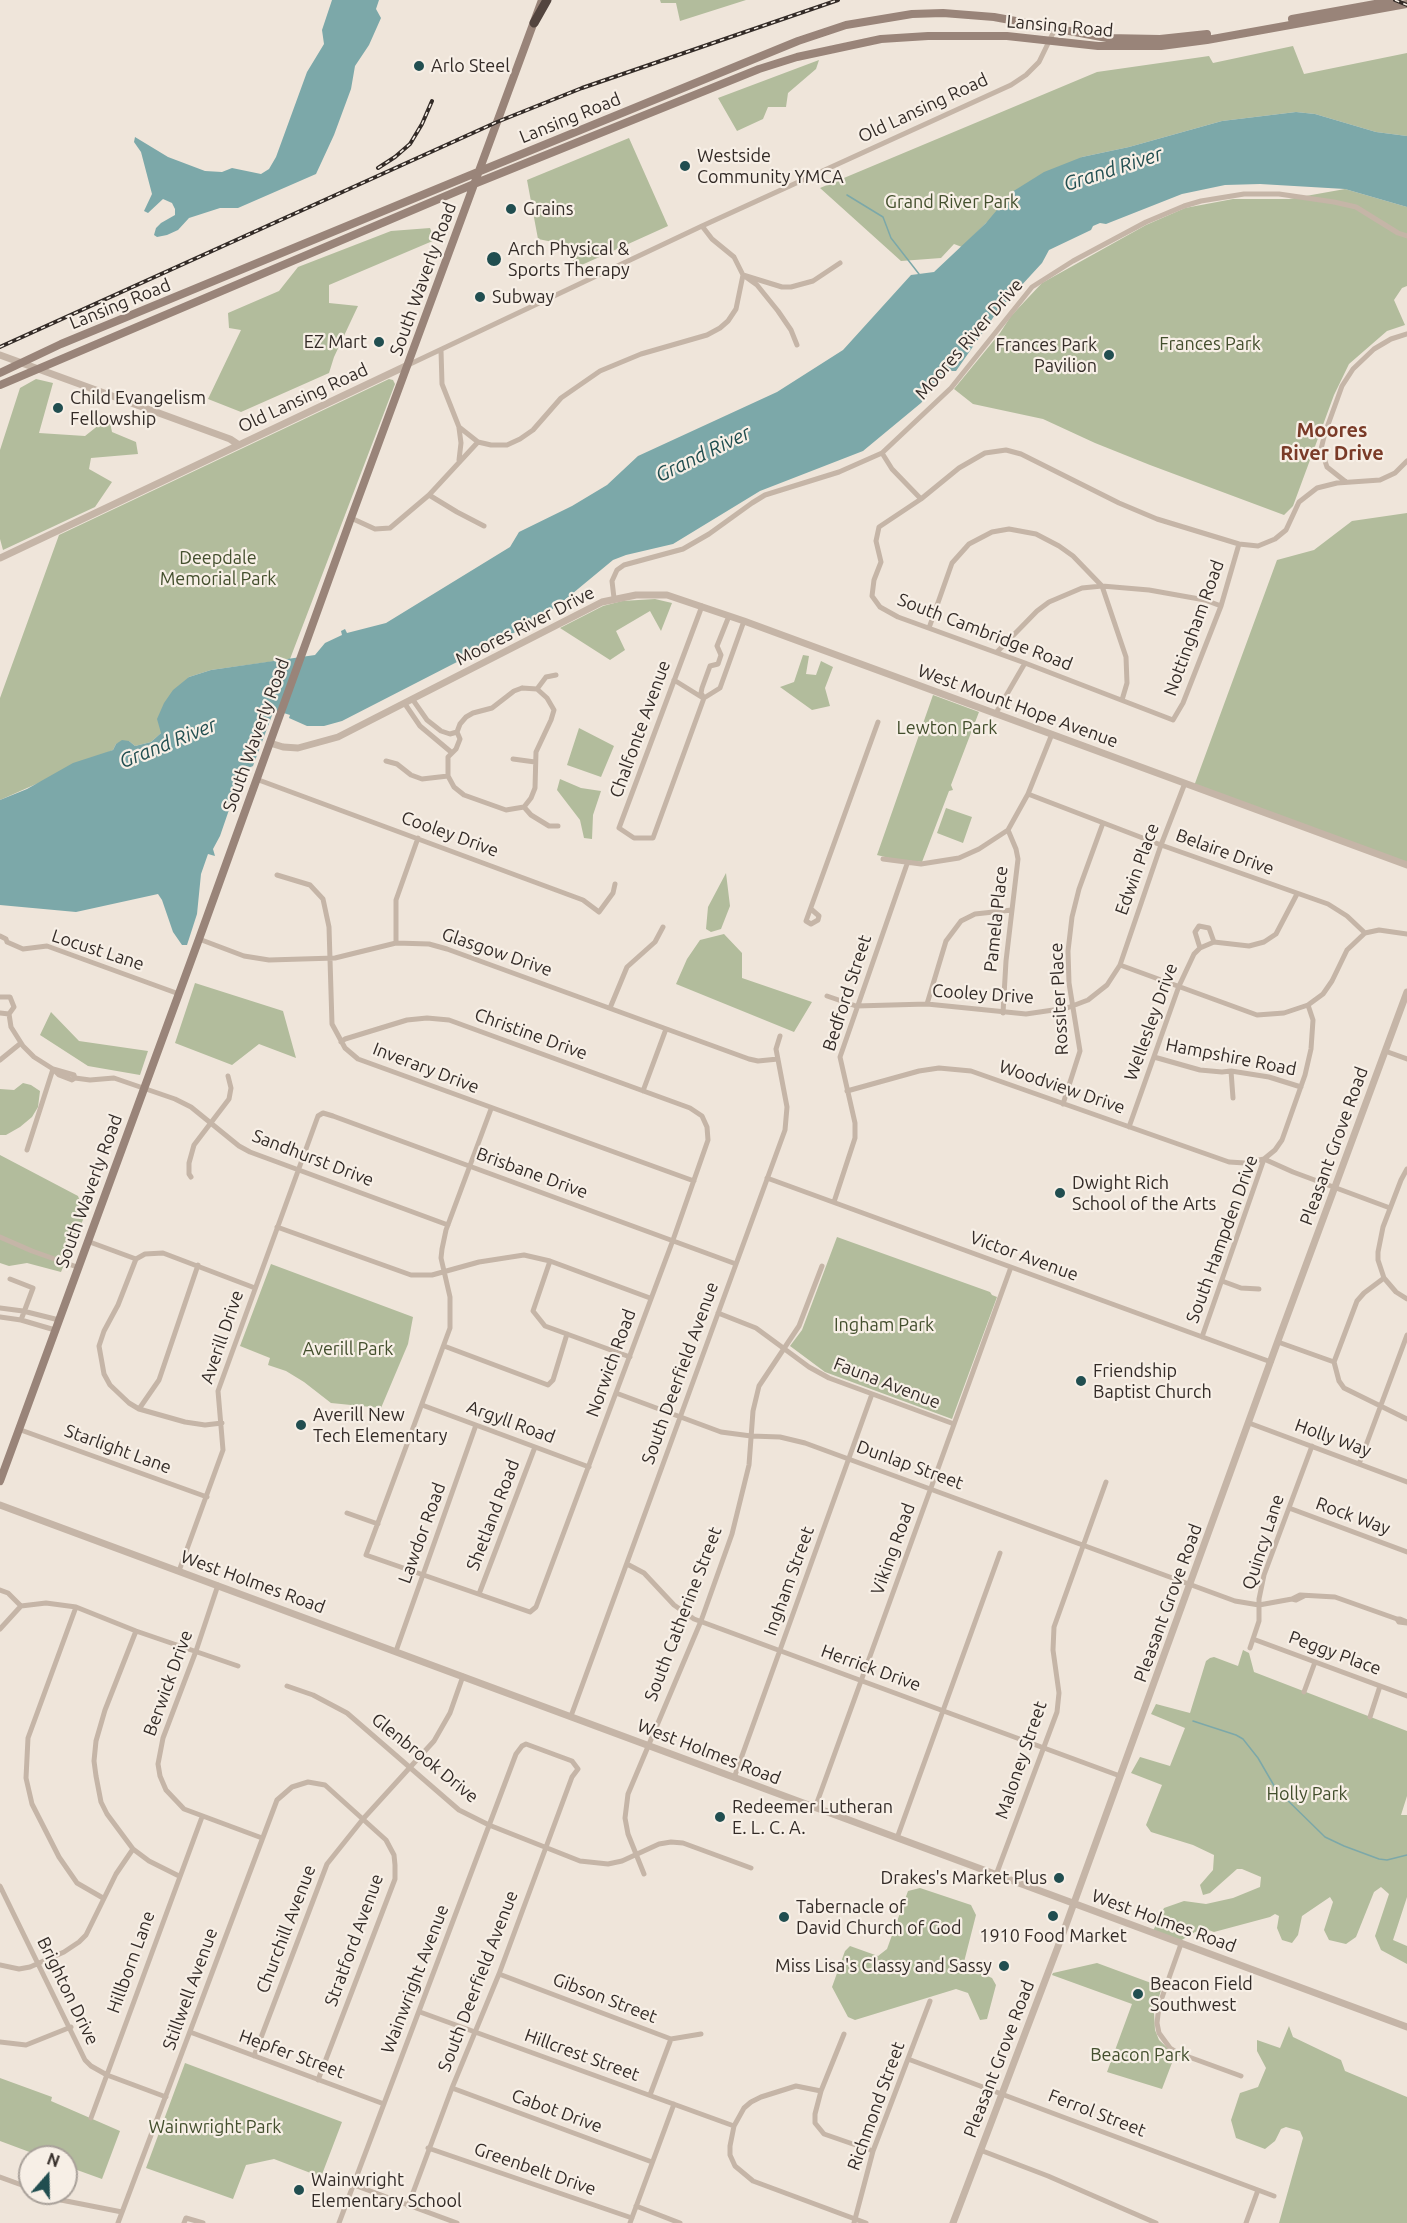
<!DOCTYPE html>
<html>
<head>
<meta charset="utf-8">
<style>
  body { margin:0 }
  #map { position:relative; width:1407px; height:2223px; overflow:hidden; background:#efe5da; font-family:Ubuntu,sans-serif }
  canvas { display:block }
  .north { position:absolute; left:18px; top:2145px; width:60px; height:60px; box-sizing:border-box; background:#f7efe6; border:2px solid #a9a19a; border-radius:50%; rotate:20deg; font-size:16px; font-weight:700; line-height:24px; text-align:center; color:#332b27 }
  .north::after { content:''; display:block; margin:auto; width:21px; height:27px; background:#214e50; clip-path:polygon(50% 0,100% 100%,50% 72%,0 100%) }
</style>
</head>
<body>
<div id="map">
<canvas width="1407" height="2223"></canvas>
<div class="north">N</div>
</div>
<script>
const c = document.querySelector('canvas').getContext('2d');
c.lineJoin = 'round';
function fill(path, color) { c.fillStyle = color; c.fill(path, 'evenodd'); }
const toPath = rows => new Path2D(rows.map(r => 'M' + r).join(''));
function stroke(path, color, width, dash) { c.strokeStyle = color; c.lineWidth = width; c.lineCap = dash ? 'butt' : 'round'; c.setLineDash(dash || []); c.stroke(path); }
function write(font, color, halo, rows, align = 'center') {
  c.font = font + ' Ubuntu,sans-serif'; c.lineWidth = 4.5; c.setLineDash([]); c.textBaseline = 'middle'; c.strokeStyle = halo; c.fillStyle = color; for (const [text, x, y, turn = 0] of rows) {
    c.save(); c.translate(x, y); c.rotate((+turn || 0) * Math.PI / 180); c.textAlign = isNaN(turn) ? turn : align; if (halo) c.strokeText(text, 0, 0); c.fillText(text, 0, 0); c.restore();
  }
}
fill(toPath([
  [660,0,746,0,680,21,676,3,661,3],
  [1293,46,1304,74,1407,53,1407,136,1376,132,1315,114,1296,112,1222,121,1129,147,1082,157,986,223,962,247,954,244,941,258,901,261,820,188,1097,72,1209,56,1213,63],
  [819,60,816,69,788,93,786,107,768,107,763,119,737,131,718,98],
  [629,138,668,226,575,268,568,245,538,239,527,180],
  [1345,189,1407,207,1407,286,1402,288,1394,300,1405,325,1387,331,1349,364,1334,395,1293,506,1284,515,1150,465,1095,443,1043,419,973,404,954,389,1000,333,1011,316,1042,283,1146,225,1185,208,1233,199,1289,199],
  [430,228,435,240,329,285,329,303,358,306,334,357,329,373,241,412,208,399,241,330,229,328,228,313,279,291,298,267,391,231],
  [36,379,53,383,39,433,85,436,109,417,112,432,136,442,138,454,91,458,89,469,112,482,95,507,3,550,0,539,0,450,20,388],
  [389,379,393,380,395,384,290,659,211,670,189,677,161,733,151,742,135,746,129,741,116,744,113,750,0,800,0,698,59,535],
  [1407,513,1407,865,1194,786,1277,560,1314,550,1352,521],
  [655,599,672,603,661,631,650,611,616,631,625,650,610,660,560,628,603,606,622,601],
  [803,655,809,656,806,674,816,675,821,661,833,667,825,688,830,706,812,710,780,687,794,682],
  [933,695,979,712,951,785,953,790,949,791,922,862,893,859,877,855],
  [579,728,614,746,601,777,567,765],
  [560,779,581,788,601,791,593,815,592,839,584,838,580,820,557,790],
  [946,808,972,817,963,843,937,833],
  [726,873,730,906,721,929,711,932,706,929,708,907],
  [724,934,742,953,742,978,812,1002,794,1032,676,984,687,959,700,940],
  [195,983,283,1011,296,1058,259,1044,232,1065,175,1043],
  [51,1012,79,1041,148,1051,140,1075,88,1066,40,1035],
  [23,1083,31,1085,40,1091,38,1107,32,1117,20,1127,6,1135,0,1135,0,1089,14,1090],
  [0,1155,78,1196,85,1215,61,1272,27,1263,9,1266,0,1263],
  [837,1237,990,1292,992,1295,997,1297,952,1419,825,1372,790,1346,802,1330],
  [271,1264,413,1317,408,1344,381,1408,331,1403,304,1382,286,1371,268,1365,270,1358,240,1346],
  [1243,1650,1249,1653,1254,1672,1407,1731,1407,1796,1401,1815,1407,1815,1407,1897,1393,1940,1407,1946,1407,1964,1381,1950,1375,1936,1389,1894,1381,1887,1374,1892,1356,1937,1346,1944,1329,1940,1324,1930,1333,1902,1330,1897,1302,1916,1298,1935,1292,1943,1282,1940,1277,1928,1279,1916,1275,1914,1270,1917,1214,1932,1206,1929,1195,1932,1180,1941,1153,1931,1164,1908,1184,1901,1206,1904,1233,1898,1260,1887,1261,1877,1242,1869,1237,1869,1210,1893,1203,1895,1200,1885,1213,1870,1214,1855,1193,1845,1151,1832,1146,1825,1162,1785,1131,1773,1140,1757,1170,1766,1185,1728,1151,1714,1156,1704,1190,1713,1206,1661,1210,1658,1214,1657,1238,1666],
  [920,1888,971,1905,976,1915,964,1962,967,1967,992,1978,996,1985,987,2019,980,2020,968,1993,956,1989,855,2020,848,2017,832,1987,845,1951,850,1946,878,1956,887,1949,908,1891],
  [1097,1963,1162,1987,1154,2013,1155,2030,1159,2040,1175,2055,1162,2089,1107,2072,1132,2004,1052,1975,1053,1973],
  [1289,2026,1293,2037,1341,2060,1345,2071,1407,2097,1407,2223,1279,2223,1303,2138,1300,2131,1286,2127,1281,2129,1275,2141,1265,2149,1236,2138,1231,2120,1240,2093,1258,2087,1266,2068,1257,2051,1257,2040,1280,2048],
  [185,2063,342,2122,321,2177,274,2159,246,2165,233,2199,146,2168],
  [0,2078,52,2097,51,2101,120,2131,102,2179,66,2166,66,2157,43,2157,0,2141]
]), '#b2bc9c');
fill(toPath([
  [332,0,379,0,376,9,381,18,369,45,355,66,351,89,334,135,316,174,238,208,220,208,189,218,178,230,167,235,157,237,154,235,156,228,161,223,175,215,175,209,172,203,163,199,148,213,144,211,152,194,141,152,134,142,135,137,168,157,205,171,222,172,232,168,261,174,269,169,276,157,307,72,324,44,322,30],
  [1296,112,1315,114,1376,132,1407,136,1407,207,1345,189,1260,184,1225,185,1182,194,1106,224,1100,223,1093,226,1091,230,1049,250,1042,263,997,312,956,371,948,371,921,403,863,451,760,491,673,544,626,555,613,560,561,603,531,624,342,721,324,726,307,726,289,718,290,715,274,710,253,766,244,770,241,775,220,836,213,849,215,856,208,854,201,874,197,914,187,945,182,945,173,932,162,900,158,894,76,912,0,905,0,800,27,789,73,763,113,750,116,744,122,740,129,741,135,746,151,742,161,733,157,719,164,703,173,690,189,677,211,670,315,655,325,643,342,635,341,631,345,629,347,633,386,623,510,547,519,532,572,506,607,485,638,456,777,392,843,350,911,275,934,272,986,223,1012,192,1044,172,1082,157,1129,147,1222,121]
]), '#7ca8a9');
stroke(toPath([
  [847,195,883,217,891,238,919,274],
  [1193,1721,1236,1735,1243,1739,1258,1758,1276,1789,1325,1837,1344,1846,1379,1859,1387,1860,1407,1855]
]), '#7ca8a9', 1.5);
stroke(toPath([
  [702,226,712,239,734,257,743,275,757,285,778,311,791,330,797,345],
  [441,350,442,384,459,427,478,442,491,445,507,445,520,439,533,430,561,398,600,371,641,354,707,335,720,328,728,321,736,309,743,275,782,287,791,287,813,281,840,263],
  [408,365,702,226,1011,85,1026,75,1039,62,1055,29],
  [459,428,461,443,459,460],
  [882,453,892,469,921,499],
  [1346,482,1327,467,1321,449,1325,433,1342,386,1353,369,1374,349,1391,339,1407,334],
  [429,495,457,512,484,526],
  [351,518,375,529,390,528,429,495,478,442],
  [1239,544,1221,606,1183,703,1173,720,1025,663,898,617,880,607,872,596,874,580,881,562,876,541,879,527,921,499,959,468,985,453,1006,450,1021,454,1119,503,1157,519,1239,544,1258,546,1275,539,1286,530,1299,502,1317,488,1337,483,1380,480,1395,473,1407,461],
  [614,598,612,581,617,570,624,565,683,549,709,534,752,503,765,495,839,472,882,453,951,388,1032,287,1073,261,1146,222,1184,206,1201,201,1244,194,1279,194,1334,202,1356,207,1398,233,1407,236],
  [702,606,619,828,634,838,653,838,704,698,720,688,744,621],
  [929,628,952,563,969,544,992,532,1009,529,1036,534,1059,546,1073,556,1102,586,1126,657,1127,683,1122,700],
  [997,652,1037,611,1049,602,1082,588,1102,586,1149,590,1205,600,1221,606],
  [674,680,703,698],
  [522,688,537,689,547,698,554,710,551,720,536,752,535,788,531,798,524,807,506,810,464,795,454,787,448,776,448,757,456,749,460,739,457,732,460,724,466,717,473,713,492,708,514,691,522,688],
  [537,689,546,677,556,675],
  [704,698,701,693,702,688,710,666,718,664,721,655,717,646,729,616],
  [413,700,427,720,441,731,450,734,457,732],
  [405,704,420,726,451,752],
  [996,713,1025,663],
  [513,759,535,762],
  [386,761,397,764,411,775,422,779,448,776],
  [256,779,583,900,599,912,613,893,615,884],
  [1028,794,1161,845,1328,904,1347,916,1365,933,1379,930,1407,934],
  [524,807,531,815,549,826,558,826],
  [883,859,921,864,959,858,979,849,1008,830,1028,794,1052,734],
  [277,875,310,885,323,899,329,927,332,1024,345,1048,358,1059,694,1181],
  [811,909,819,916,818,920,811,924,806,921,878,722],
  [0,936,6,939,7,942,23,949,47,946,179,994],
  [199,939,244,956,269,960,335,958,396,943,429,944,447,949,749,1059,758,1061,778,1059],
  [396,943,396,900,418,838],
  [1200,948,1195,932,1199,926,1209,928,1214,942],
  [1120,965,1257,1015,1284,1013,1308,1005,1323,994,1332,981,1347,950,1365,933],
  [827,996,856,1006,927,1004,1026,1014,1067,1008,1088,1000,1107,985,1120,965,1161,845,1185,783],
  [0,997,10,997,14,1007,9,1014,0,1013],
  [927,1004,946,941,961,921,975,914,1012,910],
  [610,1008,627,967,655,942,663,927],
  [1003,1013,1006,961,1018,859,1016,849,1008,830],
  [9,1014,11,1027,23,1046,34,1057,53,1069,27,1150],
  [341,1042,345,1039,407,1020,427,1018,449,1020,690,1108,702,1116,707,1127,708,1140,673,1240,536,1607,530,1612,366,1555,450,1328,450,1297,441,1258,442,1249,446,1230,491,1109],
  [1385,1051,1407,1059],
  [1154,1057,1200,1070,1222,1072,1231,1071,1269,1077,1301,1087],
  [0,1060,21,1043],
  [53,1069,74,1075,75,1078,72,1080,59,1075,53,1069],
  [1231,1071,1233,1098],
  [75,1078,90,1080,114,1078,175,1099,191,1107,239,1146,250,1152,448,1225],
  [643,1091,666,1029],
  [847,1091,919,1071,939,1068,971,1071,1229,1162,1245,1163,1264,1159,1293,1172,1390,1208],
  [1063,1104,1080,1051,1069,983,1068,951,1072,917,1079,889,1103,823],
  [1129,1127,1179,986,1194,954,1200,948,1214,942,1249,946,1264,942,1276,934,1297,894],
  [1407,1169,1401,1180,1383,1227,1378,1252,1378,1260,1384,1278,1396,1292,1407,1299],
  [191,1177,189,1174,189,1163,194,1145,229,1099,231,1088,228,1076],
  [767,1178,1271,1362],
  [834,1202,855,1138,855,1123,840,1057,907,864],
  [277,1227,411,1275,432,1275,479,1262,524,1255,550,1261,650,1298],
  [0,1237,32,1251,77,1267],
  [87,1241,136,1259,145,1254,163,1253,255,1288],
  [136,1259,118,1305,104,1331,99,1346,104,1374,110,1385,129,1403,139,1409,185,1422,205,1425,222,1423],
  [550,1261,533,1311,545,1326,630,1357],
  [10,1279,33,1288,21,1320],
  [1222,1281,1241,1288,1259,1289],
  [0,1308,23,1311,59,1320],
  [718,1313,756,1328,809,1367,829,1378,954,1424],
  [0,1317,21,1320,55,1330],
  [1202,1337,1264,1159,1275,1150,1282,1140,1305,1075,1311,1049,1313,1020,1308,1005],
  [1278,1342,1334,1362,1339,1381,1344,1388,1407,1419],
  [444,1346,548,1385,553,1380,567,1334],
  [1334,1362,1357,1301,1364,1293,1384,1278],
  [616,1393,721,1432,751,1436,780,1437,805,1443,1235,1601,1259,1605,1292,1599],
  [422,1405,589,1467],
  [139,1409,159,1380,198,1265],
  [1249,1423,1407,1482],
  [18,1429,207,1497],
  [1359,1464,1407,1335],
  [1289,1508,1407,1552],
  [347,1513,378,1524],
  [627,1564,644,1573,674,1605,694,1619,1120,1776],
  [179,1571,223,1450,218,1391,318,1116,323,1113,333,1116,736,1264],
  [218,1585,196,1651,163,1738,158,1764,160,1776,166,1790,184,1809,262,1838],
  [0,1590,8,1593,21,1606,46,1603,76,1607,136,1631,238,1666],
  [479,1594,535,1447],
  [1304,1596,1296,1600,1292,1599,1300,1595,1335,1597,1397,1619],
  [76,1607,28,1738,26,1778,32,1804,59,1857,77,1883,103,1898],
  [1407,1622,1400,1619,1397,1619,1399,1622,1407,1623],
  [0,1629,21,1606],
  [136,1631,105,1710,96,1741,94,1761,96,1776,101,1802,107,1814,133,1849,149,1861,179,1876],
  [1253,1639,1407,1696],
  [1250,1648,1259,1621,1259,1599,1264,1575,1312,1446],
  [396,1651,476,1425],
  [287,1686,313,1695,347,1713,459,1810,489,1825,580,1861,608,1864,622,1861,659,1844,671,1842,683,1843,751,1868],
  [1304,1692,1315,1662],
  [571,1716,785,1130,787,1107,776,1049,780,1036],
  [1370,1717,1380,1686],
  [734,1778,872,1394],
  [815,1808,1011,1267],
  [897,1838,1000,1553],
  [644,1874,628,1834,625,1818,628,1794,701,1621,732,1534,749,1465,753,1411,759,1386,799,1326,822,1266],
  [996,1875,1057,1712,1059,1693,1053,1650,1054,1627,1106,1482],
  [0,1886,85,2060,91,2066,107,2075,166,2097],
  [1181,1944,1159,2006,1157,2023,1159,2033,1170,2048,1178,2053,1241,2076],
  [0,1965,19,1969,30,1967,64,1952,79,1942,86,1935,116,1874,133,1849],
  [499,1974,671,2039,701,2034],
  [420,2012,734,2126],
  [190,2032,384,2104],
  [844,2034,821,2091,815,2114,815,2123,824,2134,873,2151],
  [0,2042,26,2045,71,2027],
  [254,2056,327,1864,363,1819,434,1741,450,1713,463,1676],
  [908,2059,1274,2196],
  [452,2088,652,2162],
  [821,2091,796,2086,761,2097,751,2102,744,2108,734,2126,730,2146,730,2155,735,2166,753,2181,866,2223],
  [650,2095,671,2039],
  [91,2118,202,1817],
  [428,2148,632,2218],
  [980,2150,1048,2176,1156,2223],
  [0,2177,30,2188],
  [354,2185,457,2223],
  [43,2193,61,2200,122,2212],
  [636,2206,680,2223],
  [118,2223,277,1800,292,1787,308,1782,325,1785,386,1840,394,1855,395,1865,395,1879,318,2080],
  [184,2223,186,2218,203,2223],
  [339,2223,516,1754,522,1746,526,1744,572,1761,578,1769,572,1777,499,1974,452,2088,408,2206],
  [630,2223,674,2104],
  [854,2223,873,2151,930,2001],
  [1246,2223,1258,2190]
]), '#c5b5a7', 5);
stroke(toPath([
  [0,355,230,439,239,445],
  [0,558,408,365],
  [270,743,283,747,298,748,338,737,602,602,636,595,667,595,744,621,1407,865],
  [0,1505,1407,2027],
  [953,2223,1062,1936,1279,1338,1407,992]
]), '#c5b5a7', 7);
stroke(toPath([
  [1292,19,1397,0],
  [0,373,61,344,490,167,798,41,846,25,912,14,943,13,994,17,1107,38,1160,39,1207,34],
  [0,385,474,184,759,69,797,57,881,39,928,36,1007,36,1098,46,1161,46,1207,40,1407,4],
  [0,1481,199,939,351,518,542,0]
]), '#998479', 8);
stroke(toPath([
  [534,23,547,0]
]), '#53453f', 9);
const rail = toPath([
  [1395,0,1407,5],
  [378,168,395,157,410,144,422,124,432,101],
  [0,347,497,122,582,88,838,0]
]);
stroke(rail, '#332b27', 4);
stroke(rail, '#f7efe6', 1.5, [4.5]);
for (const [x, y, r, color] of [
  [419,66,6,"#214e50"],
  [685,166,6,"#214e50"],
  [511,209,6,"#214e50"],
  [494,259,8,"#214e50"],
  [480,297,6,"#214e50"],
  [379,342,6,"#214e50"],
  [1109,355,6,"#214e50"],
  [58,408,6,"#214e50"],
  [1060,1193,6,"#214e50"],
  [1081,1381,6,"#214e50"],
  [301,1425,6,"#214e50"],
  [720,1817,6,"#214e50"],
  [1059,1878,6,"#214e50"],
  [1053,1916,6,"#214e50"],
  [784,1917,6,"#214e50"],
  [1004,1966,6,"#214e50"],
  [1138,1994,6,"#214e50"],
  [299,2190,6,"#214e50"]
]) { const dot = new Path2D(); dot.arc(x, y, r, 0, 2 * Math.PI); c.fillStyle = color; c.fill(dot); stroke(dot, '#f7efe6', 2); }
write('18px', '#332b27', '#f7efe6', [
  ["Lansing Road",1060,26,5],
  ["Old Lansing Road",923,108,-25],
  ["Lansing Road",570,118,-22],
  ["South Waverly Road",423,279,-70],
  ["Lansing Road",120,304,-22],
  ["Moores River Drive",969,339,-49],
  ["Old Lansing Road",303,398,-25],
  ["Moores River Drive",525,626,-27],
  ["Nottingham Road",1194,628,-70],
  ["South Cambridge Road",985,632,21],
  ["West Mount Hope Avenue",1018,706,20],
  ["Chalfonte Avenue",640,729,-70],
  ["South Waverly Road",256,735,-70],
  ["Cooley Drive",450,834,20],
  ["Belaire Drive",1225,852,20],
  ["Edwin Place",1137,869,-70],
  ["Pamela Place",996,919,-84],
  ["Locust Lane",98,950,18],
  ["Glasgow Drive",497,952,19],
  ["Bedford Street",847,993,-72],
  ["Cooley Drive",983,994,4],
  ["Rossiter Place",1059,999,-93],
  ["Wellesley Drive",1151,1022,-70],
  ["Christine Drive",531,1034,20],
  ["Hampshire Road",1231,1057,11],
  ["Inverary Drive",426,1068,21],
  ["Woodview Drive",1062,1087,19],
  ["Pleasant Grove Road",1334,1146,-70],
  ["Sandhurst Drive",313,1158,21],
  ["Brisbane Drive",532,1173,20],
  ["South Waverly Road",89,1191,-70],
  ["South Hampden Drive",1222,1239,-70],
  ["Victor Avenue",1024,1256,20],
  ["Averill Drive",222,1337,-71],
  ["Norwich Road",611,1363,-70],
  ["South Deerfield Avenue",680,1373,-70],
  ["Fauna Avenue",887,1383,21],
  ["Argyll Road",511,1422,20],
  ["Holly Way",1333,1438,20],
  ["Starlight Lane",118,1449,20],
  ["Dunlap Street",910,1465,20],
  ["Shetland Road",493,1515,-69],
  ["Rock Way",1353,1516,20],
  ["Lawdor Road",422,1533,-70],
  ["Quincy Lane",1263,1542,-72],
  ["Viking Road",893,1549,-70],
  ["Ingham Street",789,1581,-70],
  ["West Holmes Road",253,1582,20],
  ["Pleasant Grove Road",1168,1603,-70],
  ["South Catherine Street",683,1614,-69],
  ["Peggy Place",1335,1653,20],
  ["Herrick Drive",871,1668,20],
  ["Berwick Drive",168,1683,-70],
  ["West Holmes Road",709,1752,21],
  ["Glenbrook Drive",425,1758,39],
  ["Maloney Street",1021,1760,-71],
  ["West Holmes Road",1164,1921,20],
  ["Churchill Avenue",286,1929,-69],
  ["Stratford Avenue",354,1940,-70],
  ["Hillborn Lane",131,1962,-70],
  ["Wainwright Avenue",415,1979,-69],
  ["South Deerfield Avenue",478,1981,-69],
  ["Stillwell Avenue",190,1989,-70],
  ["Brighton Drive",68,1991,64],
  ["Gibson Street",605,1998,21],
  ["Hepfer Street",292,2054,20],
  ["Hillcrest Street",582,2055,20],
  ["Pleasant Grove Road",999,2059,-69],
  ["Richmond Street",876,2106,-70],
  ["Cabot Drive",557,2111,20],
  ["Ferrol Street",1097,2113,21],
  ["Greenbelt Drive",535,2169,19]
]);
write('18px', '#332b27', '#f7efe6', [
  ["Arlo Steel",431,66],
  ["Westside",697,156],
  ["Community YMCA",697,177],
  ["Grains",523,209],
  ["Arch Physical &",508,249],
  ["Sports Therapy",508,270],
  ["Subway",492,297],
  ["EZ Mart",367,342,"right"],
  ["Frances Park",1097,345,"right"],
  ["Pavilion",1097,366,"right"],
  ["Child Evangelism",70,398],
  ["Fellowship",70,419],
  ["Dwight Rich",1072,1183],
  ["School of the Arts",1072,1204],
  ["Friendship",1093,1371],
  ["Baptist Church",1093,1392],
  ["Averill New",313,1415],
  ["Tech Elementary",313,1436],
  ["Redeemer Lutheran",732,1807],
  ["E. L. C. A.",732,1828],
  ["Drakes's Market Plus",1047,1878,"right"],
  ["Tabernacle of",796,1907],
  ["David Church of God",796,1928],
  ["1910 Food Market",1053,1936,"center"],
  ["Miss Lisa's Classy and Sassy",992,1966,"right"],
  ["Beacon Field",1150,1984],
  ["Southwest",1150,2005],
  ["Wainwright",311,2180],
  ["Elementary School",311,2201]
], 'left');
write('18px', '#434f2d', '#f7efe6', [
  ["Grand River Park",952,202],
  ["Frances Park",1210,344],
  ["Deepdale",218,558],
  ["Memorial Park",218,579],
  ["Lewton Park",947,728],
  ["Ingham Park",884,1325],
  ["Averill Park",348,1349],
  ["Holly Park",1307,1794],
  ["Beacon Park",1140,2055],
  ["Wainwright Park",215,2127]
]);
write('italic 20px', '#214e50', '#f7efe6', [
  ["Grand River",1113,169,-18],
  ["Grand River",703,454,-26],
  ["Grand River",168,743,-22]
]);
write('bold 20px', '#7a3b28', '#f7efe6', [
  ["Moores",1332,430],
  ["River Drive",1332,453]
]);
</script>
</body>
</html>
